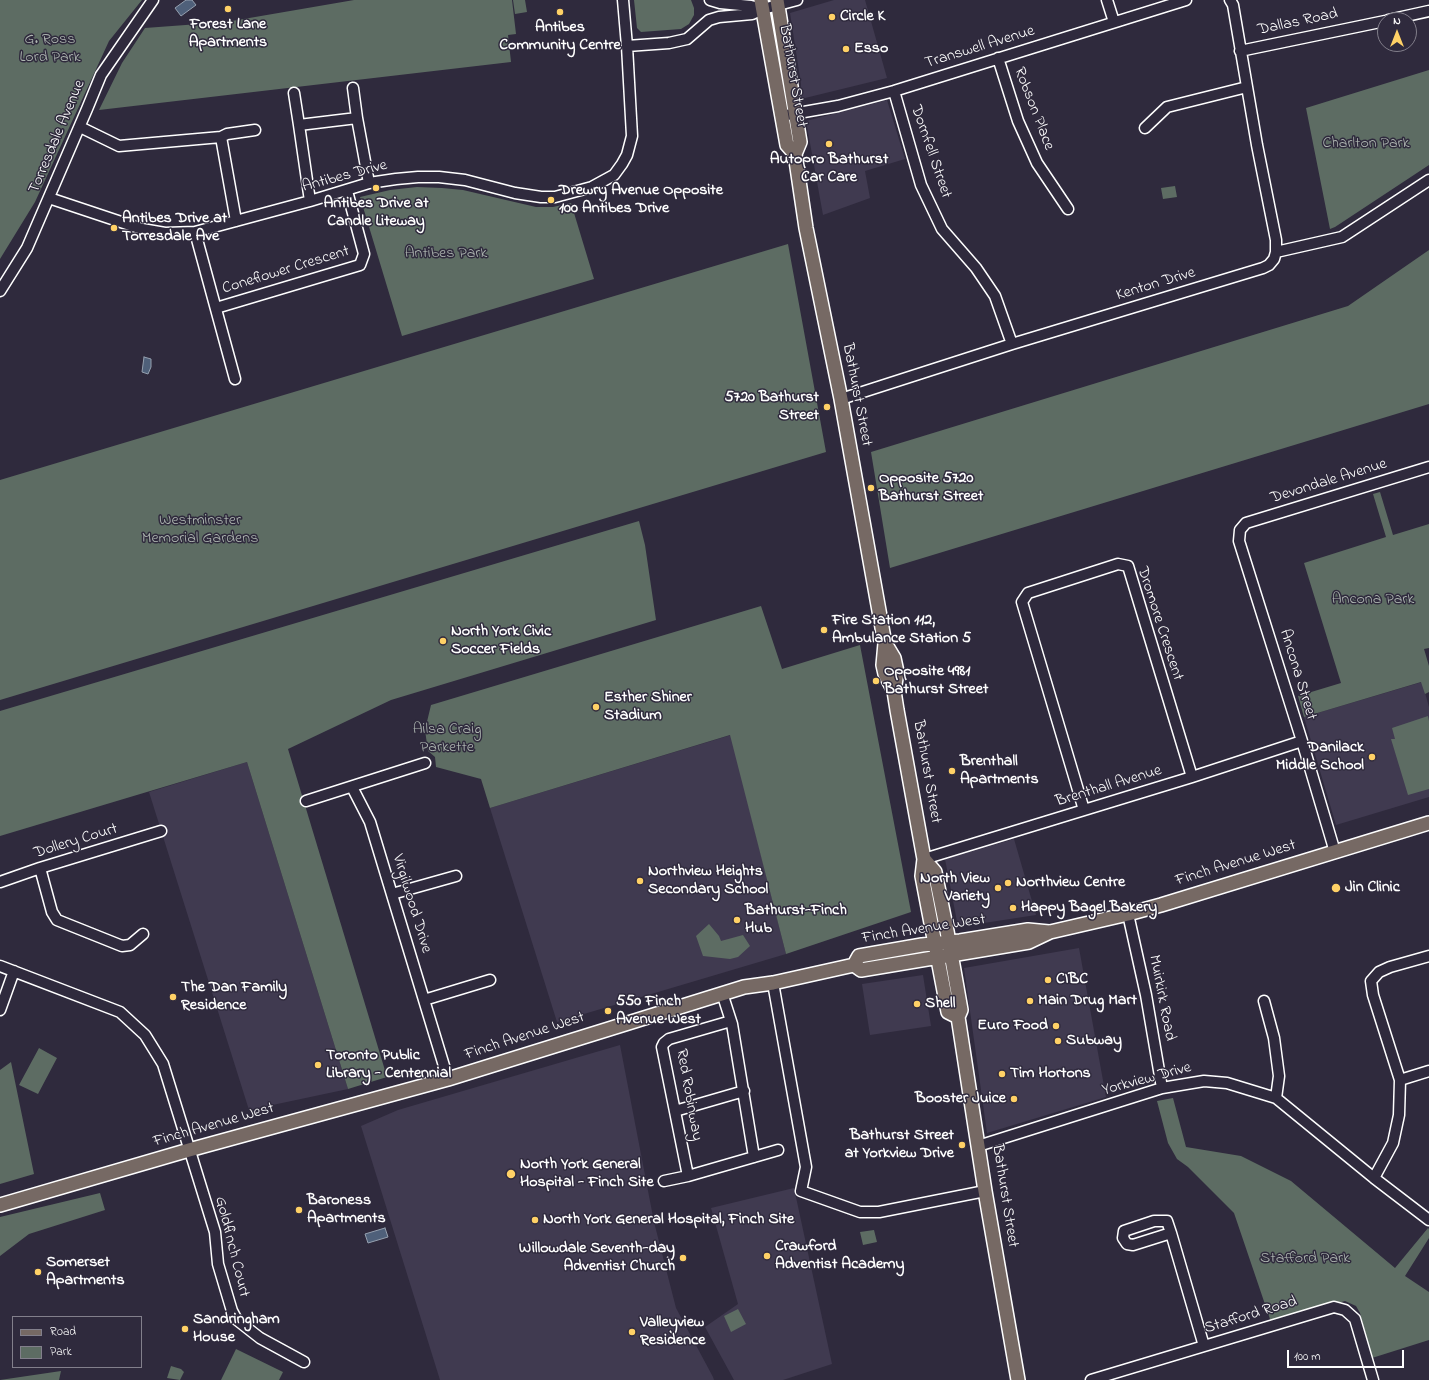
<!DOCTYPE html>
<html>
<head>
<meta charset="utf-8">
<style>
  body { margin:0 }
  #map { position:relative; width:1429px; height:1380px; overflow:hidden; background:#2f2a3d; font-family:"Indie Flower",sans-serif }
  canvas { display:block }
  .legend { position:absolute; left:12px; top:1316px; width:130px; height:52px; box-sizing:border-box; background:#2f2a3d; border:1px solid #827f8b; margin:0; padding:5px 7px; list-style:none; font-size:12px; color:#fff }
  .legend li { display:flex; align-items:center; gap:8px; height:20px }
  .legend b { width:20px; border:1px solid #827f8b }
  .north { position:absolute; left:1377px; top:12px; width:40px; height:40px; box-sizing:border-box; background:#2f2a3d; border:1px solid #827f8b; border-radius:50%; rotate:0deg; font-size:11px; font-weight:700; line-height:16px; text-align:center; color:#fff }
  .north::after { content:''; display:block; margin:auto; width:14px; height:18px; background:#ffd166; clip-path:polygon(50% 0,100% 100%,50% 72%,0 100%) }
  .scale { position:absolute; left:1287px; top:1350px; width:117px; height:18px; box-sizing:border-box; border:2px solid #fff; border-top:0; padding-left:5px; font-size:12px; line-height:14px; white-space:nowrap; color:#fff; -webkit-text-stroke:3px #2f2a3d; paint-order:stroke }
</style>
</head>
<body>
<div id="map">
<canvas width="1429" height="1380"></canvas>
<ul class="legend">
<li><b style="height:5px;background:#766964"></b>Road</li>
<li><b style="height:11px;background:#5d6c63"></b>Park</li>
</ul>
<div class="north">N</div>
<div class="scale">100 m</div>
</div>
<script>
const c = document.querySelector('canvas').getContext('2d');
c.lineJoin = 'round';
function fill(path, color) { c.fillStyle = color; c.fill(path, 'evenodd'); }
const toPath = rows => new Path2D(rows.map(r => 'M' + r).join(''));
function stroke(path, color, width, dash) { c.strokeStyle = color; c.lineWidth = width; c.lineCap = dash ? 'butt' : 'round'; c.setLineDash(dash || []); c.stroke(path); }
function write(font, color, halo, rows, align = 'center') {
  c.font = font + ' "Indie Flower",sans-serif'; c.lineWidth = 3; c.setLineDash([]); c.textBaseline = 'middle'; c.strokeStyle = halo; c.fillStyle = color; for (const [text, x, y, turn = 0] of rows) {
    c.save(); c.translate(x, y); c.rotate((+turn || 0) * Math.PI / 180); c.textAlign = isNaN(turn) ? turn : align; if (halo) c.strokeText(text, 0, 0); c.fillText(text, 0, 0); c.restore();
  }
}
fill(toPath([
  [834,0,865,0,887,78,801,99,801,84,790,13],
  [887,100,905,159,865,171,870,198,823,215,806,121],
  [1422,682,1429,707,1429,797,1336,825,1304,717],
  [731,735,786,954,557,1022,490,808],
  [247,762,348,1089,249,1110,149,792],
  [1014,839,1036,915,958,927,945,859],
  [1079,948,1106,1097,987,1133,964,968],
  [923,975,931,1026,870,1035,862,984],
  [620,1045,654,1222,676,1308,713,1377,714,1380,440,1380,361,1126,398,1110],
  [794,1188,832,1364,783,1380,734,1380,705,1327,738,1304,711,1208]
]), '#403a50');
fill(toPath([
  [0,0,142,0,109,41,35,202,0,259],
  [354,0,512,0,516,34,508,35,511,62,99,110,122,63,145,28,226,22],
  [513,0,525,0,527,12,515,14],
  [634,0,691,0,694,8,694,15,689,24,681,29,641,32,637,28],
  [1429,70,1429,165,1335,227,1330,229,1306,108],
  [1175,186,1177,197,1163,199,1161,188],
  [417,187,442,188,463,190,536,207,553,207,571,203,594,279,402,336,360,197,390,190],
  [788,244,826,452,0,700,0,480],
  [1429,250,1429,404,890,568,871,452,1348,306],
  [1380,492,1393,535,1429,524,1429,648,1424,649,1429,666,1429,692,1425,694,1421,682,1304,717,1298,696,1341,683,1304,563,1386,537,1373,494],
  [639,521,645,545,656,620,391,700,288,749,387,1077,348,1089,247,762,0,836,0,711],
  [761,606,782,669,860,645,911,912,786,954,730,735,490,808,481,779,436,767,435,757,428,751,425,730,431,705],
  [1428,716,1429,721,1429,789,1408,795,1391,739,1395,739,1392,728],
  [709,924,719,936,721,941,743,935,750,946,738,957,730,959,703,956,696,936],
  [39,1048,57,1058,38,1094,19,1085],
  [11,1062,34,1174,0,1184,0,1070],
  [1173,1098,1186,1147,1241,1156,1291,1181,1395,1268,1428,1228,1429,1229,1429,1238,1405,1276,1429,1292,1429,1340,1372,1358,1360,1313,1356,1306,1345,1301,1271,1322,1234,1213,1188,1167,1177,1159,1168,1143,1157,1101],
  [100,1193,105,1210,29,1234,0,1256,0,1217],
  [874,1230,877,1242,863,1245,860,1232],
  [738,1309,746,1324,731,1332,724,1316],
  [236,1349,283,1372,279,1380,221,1380],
  [171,1366,181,1369,184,1372,180,1380,167,1378],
  [61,1371,59,1380,0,1380]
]), '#5d6c63');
const water = toPath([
  [186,0,192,0,196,5,181,16,175,8,186,0],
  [144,357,151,359,151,367,148,374,142,372,144,357],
  [385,1228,388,1237,368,1243,365,1234,385,1228]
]);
fill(water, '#4f607a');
stroke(water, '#95a0af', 1);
const minor = toPath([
  [710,0,720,3,751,6,763,9],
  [1107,0,1114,22],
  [1388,20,1429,11],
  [627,46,669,43,687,39,709,20,719,17,752,14,763,9,797,0],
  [1240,51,1385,21],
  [998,58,1018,121,1037,163,1068,209],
  [353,88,357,118],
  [894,91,921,185,942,229,976,268,995,296,1012,344],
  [294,93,299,125],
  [781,116,838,106,894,91,1186,0],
  [80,127,119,146,221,137,236,221],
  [1145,128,1167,107,1247,87],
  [221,137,227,134,255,130],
  [49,198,142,229,165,233,195,232,310,201,369,183,396,179,418,177,439,177,465,180,515,193,541,197,555,197,592,187,614,175,622,164,627,155,632,136,627,46,623,0],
  [310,201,299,125,357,118,369,183],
  [195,232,235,379],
  [1276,252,1342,237,1429,180],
  [0,291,27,248,87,109,101,75,153,0],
  [216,308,360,265,364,254,347,191],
  [841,399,1012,344,1263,268,1269,265,1274,259,1276,252,1276,240,1257,145,1233,5,1230,0],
  [352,787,370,822,448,1079],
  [306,801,425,763],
  [1084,810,1022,602,1028,593,1118,564,1128,566,1192,777],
  [1335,852,1302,741,1239,541,1240,530,1246,523,1429,467],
  [924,859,1192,777,1302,741],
  [40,868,52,912,57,920,122,946,130,945,143,934],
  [0,882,40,868,161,831],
  [392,894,456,876],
  [1128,914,1146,995,1162,1088],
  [0,966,120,1012,145,1035,163,1064,215,1232,218,1264,232,1311,237,1320,260,1338,304,1362],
  [773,983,806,1167,801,1191,860,1212,879,1212,985,1191],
  [722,993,732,1024,754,1157],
  [424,1000,490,980],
  [1264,1001,1274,1038,1279,1076,1276,1098],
  [0,1010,14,971],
  [1400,1080,1429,1071],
  [675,1111,744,1091],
  [978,1146,1162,1088,1204,1081,1227,1083,1276,1098,1374,1178,1429,1220],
  [688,1176,662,1047,664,1043,669,1039,731,1021],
  [1374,1178,1393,1143,1399,1115,1400,1080,1373,995,1371,981,1379,972,1390,967,1429,956],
  [664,1181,688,1176,778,1150],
  [1171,1233,1133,1245,1127,1244,1123,1238,1124,1231,1154,1221,1167,1221,1171,1233,1204,1346],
  [1091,1380,1334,1307,1345,1310,1355,1319,1373,1380]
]);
const major = toPath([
  [761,0,787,145,795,154],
  [777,0,800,142,795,154,806,228,841,399,883,633,885,643,883,665,885,674,894,691,897,710,924,859,922,876,948,1012,958,1017],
  [885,643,894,658,897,672,894,691],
  [924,859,935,872,947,931,961,1010,958,1017,985,1191,1018,1380],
  [854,965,859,956,922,945,960,941,1028,930,1049,932],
  [0,1205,189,1150,448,1079,744,987,773,983,854,965,861,970,1029,942,1050,932,1128,914,1161,905,1429,823]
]);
stroke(minor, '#fff', 13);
stroke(major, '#fff', 16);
stroke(minor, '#2f2a3d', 10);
stroke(major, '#766964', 13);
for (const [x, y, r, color] of [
  [228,9,4,"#ffd166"],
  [560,12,4,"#ffd166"],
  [832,17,4,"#ffd166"],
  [846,49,4,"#ffd166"],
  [829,144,4,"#ffd166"],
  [376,188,4,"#ffd166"],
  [551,200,4,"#ffd166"],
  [114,228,4,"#ffd166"],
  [827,407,4,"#ffd166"],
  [871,488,4,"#ffd166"],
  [824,630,4,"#ffd166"],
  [443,641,4,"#ffd166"],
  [876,681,4,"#ffd166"],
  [596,707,4,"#ffd166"],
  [1372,757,4,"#ffd166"],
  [952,771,4,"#ffd166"],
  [640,881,4,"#ffd166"],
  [1008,883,4,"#ffd166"],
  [998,888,4,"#ffd166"],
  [1336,888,5,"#ffd166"],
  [1013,908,4,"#ffd166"],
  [737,920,4,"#ffd166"],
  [1048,980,4,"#ffd166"],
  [173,997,4,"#ffd166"],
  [1030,1001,4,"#ffd166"],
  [917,1004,4,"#ffd166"],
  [608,1011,4,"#ffd166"],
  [1056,1026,4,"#ffd166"],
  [1058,1041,4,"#ffd166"],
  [318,1065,4,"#ffd166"],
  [1002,1074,4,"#ffd166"],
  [1014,1099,4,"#ffd166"],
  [962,1145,4,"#ffd166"],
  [511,1174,5,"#ffd166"],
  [299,1210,4,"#ffd166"],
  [535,1220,4,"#ffd166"],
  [767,1256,4,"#ffd166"],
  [683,1258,4,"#ffd166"],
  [38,1272,4,"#ffd166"],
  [185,1329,4,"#ffd166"],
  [632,1332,4,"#ffd166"]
]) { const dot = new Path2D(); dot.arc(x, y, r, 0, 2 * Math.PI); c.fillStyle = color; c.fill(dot); stroke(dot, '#2f2a3d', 1.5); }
write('bold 16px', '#fff', '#2f2a3d', [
  ["Circle K",840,17],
  ["Forest Lane",228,25,"center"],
  ["Apartments",228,43,"center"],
  ["Antibes",560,28,"center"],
  ["Community Centre",560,46,"center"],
  ["Esso",854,49],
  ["Autopro Bathurst",829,160,"center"],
  ["Car Care",829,178,"center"],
  ["Drewry Avenue Opposite",559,191],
  ["100 Antibes Drive",559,209],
  ["Antibes Drive at",376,204,"center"],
  ["Candle Liteway",376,222,"center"],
  ["Antibes Drive at",122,219],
  ["Torresdale Ave",122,237],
  ["5720 Bathurst",819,398,"right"],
  ["Street",819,416,"right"],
  ["Opposite 5720",879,479],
  ["Bathurst Street",879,497],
  ["Fire Station 112,",832,621],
  ["Ambulance Station 5",832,639],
  ["North York Civic",451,632],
  ["Soccer Fields",451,650],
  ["Opposite 4981",884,672],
  ["Bathurst Street",884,690],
  ["Esther Shiner",604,698],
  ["Stadium",604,716],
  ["Danilack",1364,748,"right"],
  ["Middle School",1364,766,"right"],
  ["Brenthall",960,762],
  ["Apartments",960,780],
  ["Northview Heights",648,872],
  ["Secondary School",648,890],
  ["North View",990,879,"right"],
  ["Variety",990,897,"right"],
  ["Northview Centre",1016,883],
  ["Jin Clinic",1345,888],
  ["Happy Bagel Bakery",1021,908],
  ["Bathurst-Finch",745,911],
  ["Hub",745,929],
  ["CIBC",1056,980],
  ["The Dan Family",181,988],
  ["Residence",181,1006],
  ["Main Drug Mart",1038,1001],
  ["550 Finch",616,1002],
  ["Avenue West",616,1020],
  ["Shell",925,1004],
  ["Euro Food",1048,1026,"right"],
  ["Subway",1066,1041],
  ["Toronto Public",326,1056],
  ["Library - Centennial",326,1074],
  ["Tim Hortons",1010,1074],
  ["Booster Juice",1006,1099,"right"],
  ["Bathurst Street",954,1136,"right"],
  ["at Yorkview Drive",954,1154,"right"],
  ["North York General",520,1165],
  ["Hospital - Finch Site",520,1183],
  ["Baroness",307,1201],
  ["Apartments",307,1219],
  ["North York General Hospital, Finch Site",543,1220],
  ["Crawford",775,1247],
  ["Adventist Academy",775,1265],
  ["Willowdale Seventh-day",675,1249,"right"],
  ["Adventist Church",675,1267,"right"],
  ["Somerset",46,1263],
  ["Apartments",46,1281],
  ["Sandringham",193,1320],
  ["House",193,1338],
  ["Valleyview",640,1323],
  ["Residence",640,1341]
], 'left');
write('16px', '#fff', '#2f2a3d', [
  ["Dallas Road",1298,23,-12],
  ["Transwell Avenue",980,48,-17],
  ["Bathurst Street",792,76,80],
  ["Robson Place",1033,109,69],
  ["Torresdale Avenue",58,137,-67],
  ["Dornfell Street",930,152,71],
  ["Antibes Drive",345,177,-15],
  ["Coneflower Crescent",286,271,-17],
  ["Kenton Drive",1156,285,-17],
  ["Bathurst Street",856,395,79],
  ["Devondale Avenue",1329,482,-17],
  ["Dromore Crescent",1159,624,72],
  ["Ancona Street",1297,675,73],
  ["Bathurst Street",926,772,80],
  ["Brenthall Avenue",1109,787,-17],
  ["Dollery Court",76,842,-17],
  ["Finch Avenue West",1236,864,-17],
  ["Virgilwood Drive",411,904,73],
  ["Finch Avenue West",924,930,-9],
  ["Muirkirk Road",1161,998,79],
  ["Finch Avenue West",525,1037,-18],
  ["Yorkview Drive",1147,1080,-15],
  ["Red Robinway",688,1095,80],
  ["Finch Avenue West",214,1126,-16],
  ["Bathurst Street",1004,1196,81],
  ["Goldfinch Court",231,1247,76],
  ["Stafford Road",1251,1316,-17]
]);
write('16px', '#aeb6b1', '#2f2a3d', [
  ["G. Ross",50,40],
  ["Lord Park",50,58],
  ["Charlton Park",1366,144],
  ["Antibes Park",446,254],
  ["Westminster",200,521],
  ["Memorial Gardens",200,539],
  ["Ancona Park",1373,600],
  ["Ailsa Craig",447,730],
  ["Parkette",447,748],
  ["Stafford Park",1305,1259]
]);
</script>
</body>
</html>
